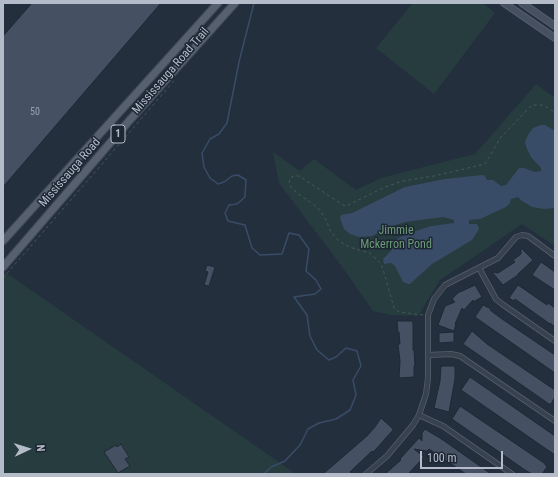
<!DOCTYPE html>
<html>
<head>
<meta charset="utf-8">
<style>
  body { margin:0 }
  #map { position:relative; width:558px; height:477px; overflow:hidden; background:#242f3e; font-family:"Roboto Condensed",sans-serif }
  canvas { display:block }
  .frame { position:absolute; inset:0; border:4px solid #b4bcc9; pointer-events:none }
  .north { position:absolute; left:8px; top:429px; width:40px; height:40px; -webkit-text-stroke:3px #1d2633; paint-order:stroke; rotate:86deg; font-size:11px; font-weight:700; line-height:16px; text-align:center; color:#b4bcc9 }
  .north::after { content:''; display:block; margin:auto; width:14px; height:18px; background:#b4bcc9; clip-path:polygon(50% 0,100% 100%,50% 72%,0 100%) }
  .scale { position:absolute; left:420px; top:451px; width:83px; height:18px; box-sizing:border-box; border:2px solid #b4bcc9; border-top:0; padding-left:5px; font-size:12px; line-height:14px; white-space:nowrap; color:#b4bcc9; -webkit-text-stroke:3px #1d2633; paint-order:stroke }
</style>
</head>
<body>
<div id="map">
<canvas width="558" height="477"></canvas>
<div class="frame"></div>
<div class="north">N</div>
<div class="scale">100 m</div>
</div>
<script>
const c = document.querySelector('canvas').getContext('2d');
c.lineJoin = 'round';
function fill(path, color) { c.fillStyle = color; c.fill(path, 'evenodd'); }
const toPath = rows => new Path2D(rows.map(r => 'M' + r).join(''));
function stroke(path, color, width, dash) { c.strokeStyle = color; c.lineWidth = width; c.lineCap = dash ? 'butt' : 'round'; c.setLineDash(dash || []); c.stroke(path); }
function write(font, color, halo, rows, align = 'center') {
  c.font = font + ' "Roboto Condensed",sans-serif'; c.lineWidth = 3; c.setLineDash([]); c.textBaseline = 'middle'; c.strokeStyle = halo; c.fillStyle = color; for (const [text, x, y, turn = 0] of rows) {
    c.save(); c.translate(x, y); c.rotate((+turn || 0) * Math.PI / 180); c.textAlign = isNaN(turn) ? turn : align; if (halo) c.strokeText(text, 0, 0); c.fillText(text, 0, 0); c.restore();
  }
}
fill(toPath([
  [413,3,483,3,495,13,434,94,376,48],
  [536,84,555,98,555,246,522,224,440,280,418,316,391,315,373,311,343,268,279,183,273,152,300,171,314,159,356,190,381,178,475,154],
  [5,272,296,474,3,474,3,275]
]), '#263c3f');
fill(toPath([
  [541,125,545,125,555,131,555,208,544,209,532,207,522,201,518,197,511,199,510,203,506,207,480,219,469,220,469,224,477,224,479,229,472,240,432,264,410,284,408,284,403,282,395,266,391,263,384,264,383,259,391,251,393,244,397,239,404,235,431,226,454,223,454,220,443,217,405,222,387,228,372,236,359,237,350,234,344,229,340,218,341,215,352,213,405,187,445,179,482,175,485,176,487,180,493,180,501,186,506,185,519,168,524,168,535,172,541,171,541,168,531,157,527,149,525,142,528,135,533,128]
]), '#394c67');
stroke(toPath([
  [254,3,239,62,227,123,219,134,210,139,202,153,204,167,210,178,218,184,224,182,232,176,238,175,246,180,245,197,237,204,229,205,225,213,228,221,245,225,252,248,260,255,282,254,289,233,299,235,309,249,306,271,316,280,321,289,315,294,294,297,307,315,310,336,317,350,329,360,336,357,346,348,357,351,361,366,353,380,356,395,350,410,336,419,319,423,308,429,300,445,285,461,271,467,264,474]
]), '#394c67', 1.5);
const building = toPath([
  [32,3,161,3,3,187,3,36,32,3],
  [521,248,533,260,518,274,518,275,503,285,492,272,498,273,515,262,513,260,521,254,521,248],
  [541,262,555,272,555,290,532,275,541,262],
  [207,265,215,267,209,286,204,285,208,272,205,271,207,265],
  [475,285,482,297,473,302,473,300,464,310,462,308,455,324,456,324,454,331,438,325,445,306,455,302,452,299,459,292,460,292,475,285],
  [518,285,547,305,548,303,555,308,555,327,550,323,550,324,515,299,514,301,509,298,518,285],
  [483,305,491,309,490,310,502,319,555,355,555,373,475,317,483,305],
  [397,321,412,321,413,323,413,350,414,350,415,366,414,366,414,377,399,378,400,361,398,344,400,344,399,332,398,332,397,321],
  [472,331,487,344,555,390,555,397,551,404,549,404,463,344,472,331],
  [454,332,454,342,439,343,439,333,454,332],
  [441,366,455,366,455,379,449,412,434,408,440,381,441,366],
  [470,377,555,436,555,455,461,390,470,377],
  [460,406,544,463,547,467,542,474,532,474,525,470,452,419,460,406],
  [381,418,392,428,393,430,377,448,373,452,372,451,350,472,352,474,323,474,367,436,375,427,381,418],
  [425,429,443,440,491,474,466,474,429,449,427,451,414,449,424,457,408,474,385,474,401,460,400,459,419,438,422,441,422,433,425,429],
  [121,444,129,457,125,459,130,466,118,473,104,452,116,445,117,447,121,444]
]);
fill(building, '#455162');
stroke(building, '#1f2835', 1);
const minor = toPath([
  [479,268,496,299,502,304,555,341],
  [428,355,451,354,460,356,555,421],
  [419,415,443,426,512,474],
  [366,474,387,456,413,425,419,415,426,394,428,378,428,315,434,299,445,285,498,258,516,237,522,235,528,236,555,256]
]);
const secondary = toPath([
  [504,3,555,38],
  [522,3,555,26]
]);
const primary = toPath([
  [3,241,218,3],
  [3,267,129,121,235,3]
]);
stroke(minor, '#565f6c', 6);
stroke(secondary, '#565f6c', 8);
stroke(primary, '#414a57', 9);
stroke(toPath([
  [3,278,174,81],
  [423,315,399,312,394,308,383,269,380,263,370,253,349,247,339,241,331,232,325,218,318,208,309,201,298,194,291,187,289,183,290,178,294,176,299,176,343,205,346,206,385,187,403,181,434,176,485,164,501,137,529,108,532,105,541,105,545,106,555,113],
  [554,474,555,473]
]), '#44595c', 1, [3, 3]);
stroke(minor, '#38414e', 4.5);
stroke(secondary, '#465061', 6);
stroke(primary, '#56606e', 7);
write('10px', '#98a1af', null, [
  ["50",35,112]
]);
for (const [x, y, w] of [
  [118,134,14]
]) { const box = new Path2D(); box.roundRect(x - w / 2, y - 9, w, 18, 3); c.fillStyle = '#1d2633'; c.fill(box); stroke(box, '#b4bcc9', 1); }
write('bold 11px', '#b4bcc9', null, [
  ["1",118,134]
]);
write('12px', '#b4bcc9', '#1d2633', [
  ["Mississauga Road Trail",171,71,-49],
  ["Mississauga Road",70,173,-49]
]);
write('12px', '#6b9a76', '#1d2633', [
  ["Jimmie",396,231],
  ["Mckerron Pond",396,245]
]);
</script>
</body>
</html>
